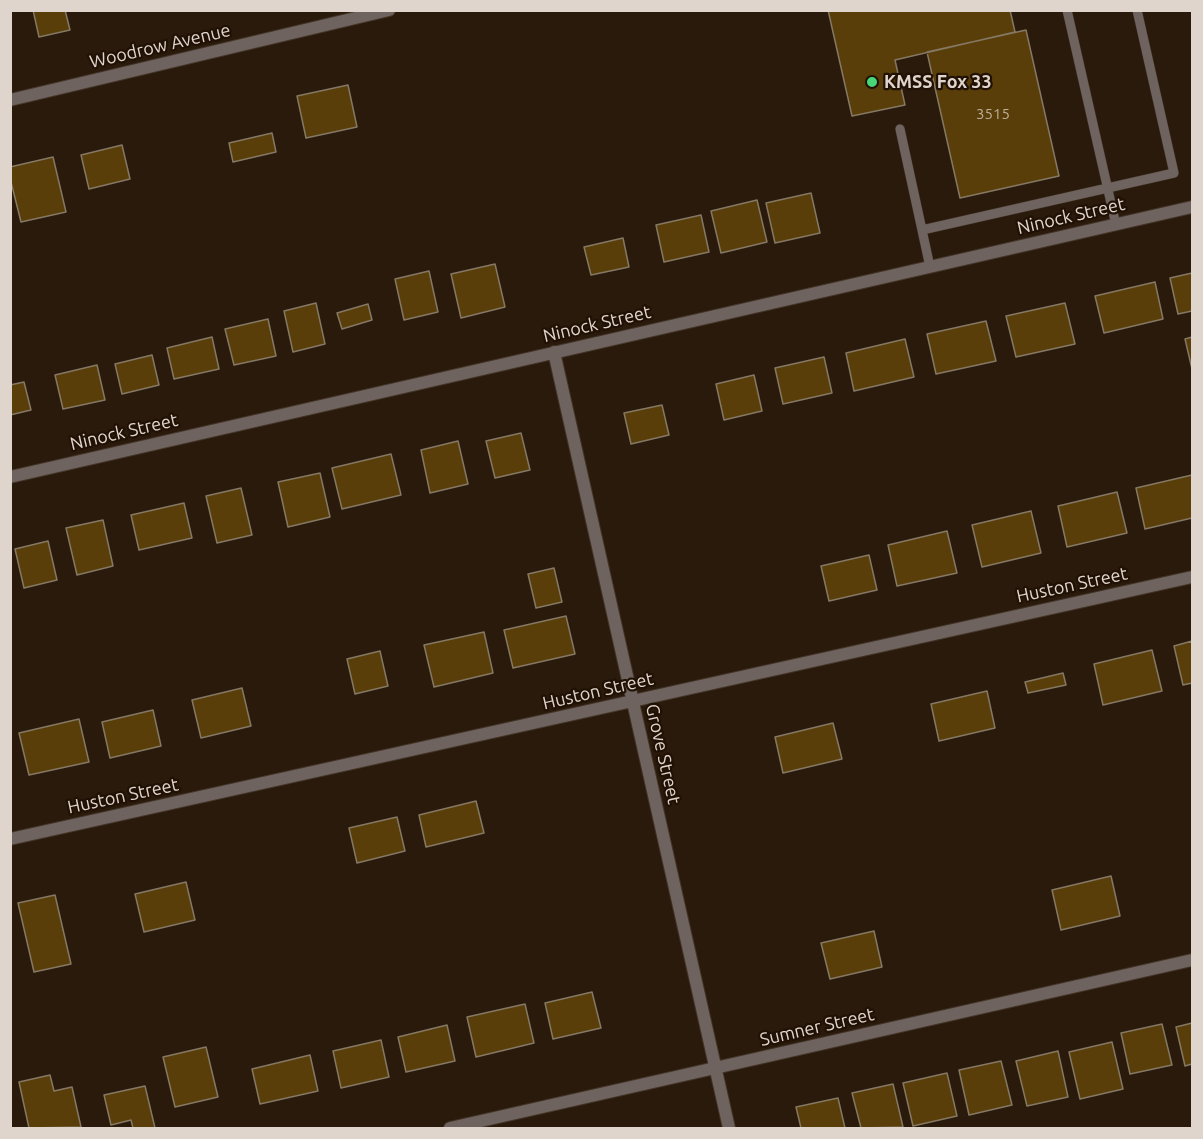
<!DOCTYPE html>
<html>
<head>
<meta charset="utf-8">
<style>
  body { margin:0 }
  #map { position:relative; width:1203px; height:1139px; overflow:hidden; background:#291a0c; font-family:Ubuntu,sans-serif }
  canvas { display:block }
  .frame { position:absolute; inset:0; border:12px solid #e0d5cd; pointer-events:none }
</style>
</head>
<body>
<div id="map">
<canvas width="1203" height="1139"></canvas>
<div class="frame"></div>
</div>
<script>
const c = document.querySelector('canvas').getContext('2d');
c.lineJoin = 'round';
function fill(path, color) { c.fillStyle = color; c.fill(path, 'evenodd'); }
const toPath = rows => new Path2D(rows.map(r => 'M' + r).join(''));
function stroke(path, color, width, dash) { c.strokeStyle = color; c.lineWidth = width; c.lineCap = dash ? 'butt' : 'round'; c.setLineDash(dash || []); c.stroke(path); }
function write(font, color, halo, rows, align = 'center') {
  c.font = font + ' Ubuntu,sans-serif'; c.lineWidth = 4.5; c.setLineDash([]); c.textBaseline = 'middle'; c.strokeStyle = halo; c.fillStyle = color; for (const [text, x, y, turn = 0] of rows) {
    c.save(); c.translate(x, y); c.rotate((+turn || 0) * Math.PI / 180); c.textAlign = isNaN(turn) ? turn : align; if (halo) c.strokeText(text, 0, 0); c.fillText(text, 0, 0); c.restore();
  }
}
const building = toPath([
  [33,10,65,10,70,30,39,37,33,10],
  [828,10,1010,10,1015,32,895,60,905,105,852,116,828,10],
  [1026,30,1059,176,960,198,927,52,1026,30],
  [348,85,357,127,306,138,297,96,348,85],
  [272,133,276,152,233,162,229,143,272,133],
  [122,145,130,179,89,189,81,155,122,145],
  [53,157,66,212,21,222,10,178,10,167,53,157],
  [811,193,820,233,775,243,766,203,811,193],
  [757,200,767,242,721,253,711,211,757,200],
  [701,215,709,252,664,262,656,225,701,215],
  [623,238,629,267,591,275,584,247,623,238],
  [495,264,505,307,461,318,451,274,495,264],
  [429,271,438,312,404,320,395,279,429,271],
  [1192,273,1192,311,1178,314,1170,278,1192,273],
  [1155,282,1163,319,1104,333,1095,296,1155,282],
  [316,303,325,344,293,352,284,311,316,303],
  [1065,303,1075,344,1016,357,1006,316,1065,303],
  [368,304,372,320,342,329,337,313,368,304],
  [268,319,276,356,234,365,225,329,268,319],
  [986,321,996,361,936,374,927,334,986,321],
  [212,337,219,369,174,379,167,348,212,337],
  [1192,337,1192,369,1185,339,1192,337],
  [905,339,914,377,854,391,846,353,905,339],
  [152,355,159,385,122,394,115,364,152,355],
  [824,357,832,393,783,404,775,368,824,357],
  [97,365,105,400,63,409,55,375,97,365],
  [754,375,762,411,724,420,716,384,754,375],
  [24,382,31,410,10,415,10,385,24,382],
  [662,405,669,435,631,444,624,413,662,405],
  [521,433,530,470,495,478,486,441,521,433],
  [458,441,468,484,430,493,421,450,458,441],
  [391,454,401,495,342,509,332,468,391,454],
  [320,473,330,517,288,527,278,482,320,473],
  [1192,475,1192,518,1145,529,1136,488,1192,475],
  [241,488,252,535,217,543,206,496,241,488],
  [1117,492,1127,533,1067,547,1058,506,1117,492],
  [184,503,192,538,139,550,131,515,184,503],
  [1031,511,1041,553,982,567,972,525,1031,511],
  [103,520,113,566,77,575,66,528,103,520],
  [947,531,957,573,897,586,888,545,947,531],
  [48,541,57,580,24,588,15,549,48,541],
  [869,555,877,590,829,601,821,566,869,555],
  [554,568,562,602,536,608,528,574,554,568],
  [566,616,575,654,513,668,504,630,566,616],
  [484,632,493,673,434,687,424,645,484,632],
  [1192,641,1192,683,1183,685,1174,646,1192,641],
  [1152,650,1162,691,1103,705,1094,664,1152,650],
  [380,651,388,686,355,694,347,659,380,651],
  [1063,673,1066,685,1028,693,1025,682,1063,673],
  [242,688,251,726,201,738,192,700,242,688],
  [987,691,995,728,939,741,931,704,987,691],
  [153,710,161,746,110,758,102,722,153,710],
  [79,719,89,762,29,775,19,733,79,719],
  [833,723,842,759,783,773,775,737,833,723],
  [476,801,484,833,426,847,419,815,476,801],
  [397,817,405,851,357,863,349,828,397,817],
  [1111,876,1120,916,1061,930,1052,890,1111,876],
  [186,882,195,920,144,932,135,894,186,882],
  [55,895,71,964,34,972,18,903,55,895],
  [874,931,882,967,830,979,821,943,874,931],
  [592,992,601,1028,553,1039,545,1003,592,992],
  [525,1004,534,1043,476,1057,467,1017,525,1004],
  [1192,1023,1192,1064,1185,1066,1176,1027,1192,1023],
  [1162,1024,1172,1065,1130,1074,1121,1033,1162,1024],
  [447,1025,455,1061,406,1072,398,1037,447,1025],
  [381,1040,389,1077,341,1088,333,1051,381,1040],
  [1112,1042,1123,1089,1080,1099,1069,1052,1112,1042],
  [206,1047,218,1097,175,1107,163,1057,206,1047],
  [1058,1051,1068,1097,1027,1106,1016,1061,1058,1051],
  [310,1055,318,1091,260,1104,252,1069,310,1055],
  [1001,1061,1012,1105,969,1115,959,1070,1001,1061],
  [947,1073,957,1116,913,1126,903,1083,947,1073],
  [50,1075,54,1091,72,1087,81,1127,29,1128,19,1082,50,1075],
  [893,1084,903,1127,861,1128,852,1093,893,1084],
  [145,1086,155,1128,133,1128,131,1120,111,1125,104,1095,145,1086],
  [838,1098,845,1128,801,1128,796,1107,838,1098]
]);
fill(building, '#593e09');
stroke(building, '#857864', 1.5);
const lane = toPath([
  [1067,10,1116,225],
  [900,129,922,230],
  [930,267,922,230,1174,173,1137,10]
]);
const street = toPath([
  [10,100,389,10],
  [554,352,729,1128],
  [10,477,1192,207],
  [10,839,1192,577],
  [450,1128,1192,960]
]);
stroke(lane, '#433427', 10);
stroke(street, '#433427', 14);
stroke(lane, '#6e635f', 9);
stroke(street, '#6e635f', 12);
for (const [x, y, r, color] of [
  [872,82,6,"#47d779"]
]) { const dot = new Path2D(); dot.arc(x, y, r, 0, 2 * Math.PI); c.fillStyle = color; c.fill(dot); stroke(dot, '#201104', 2); }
write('15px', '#beaf9c', null, [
  ["3515",993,114]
]);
write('18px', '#e0d5cd', '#201104', [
  ["Woodrow Avenue",160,46,-13],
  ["Ninock Street",1071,216,-13],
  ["Ninock Street",597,324,-13],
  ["Ninock Street",124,432,-13],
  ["Huston Street",1072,585,-12],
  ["Huston Street",598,691,-13],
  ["Grove Street",663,754,77],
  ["Huston Street",123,796,-12],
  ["Sumner Street",817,1027,-13]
]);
write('bold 18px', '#e0d5cd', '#201104', [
  ["KMSS Fox 33",884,82]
], 'left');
</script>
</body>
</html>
